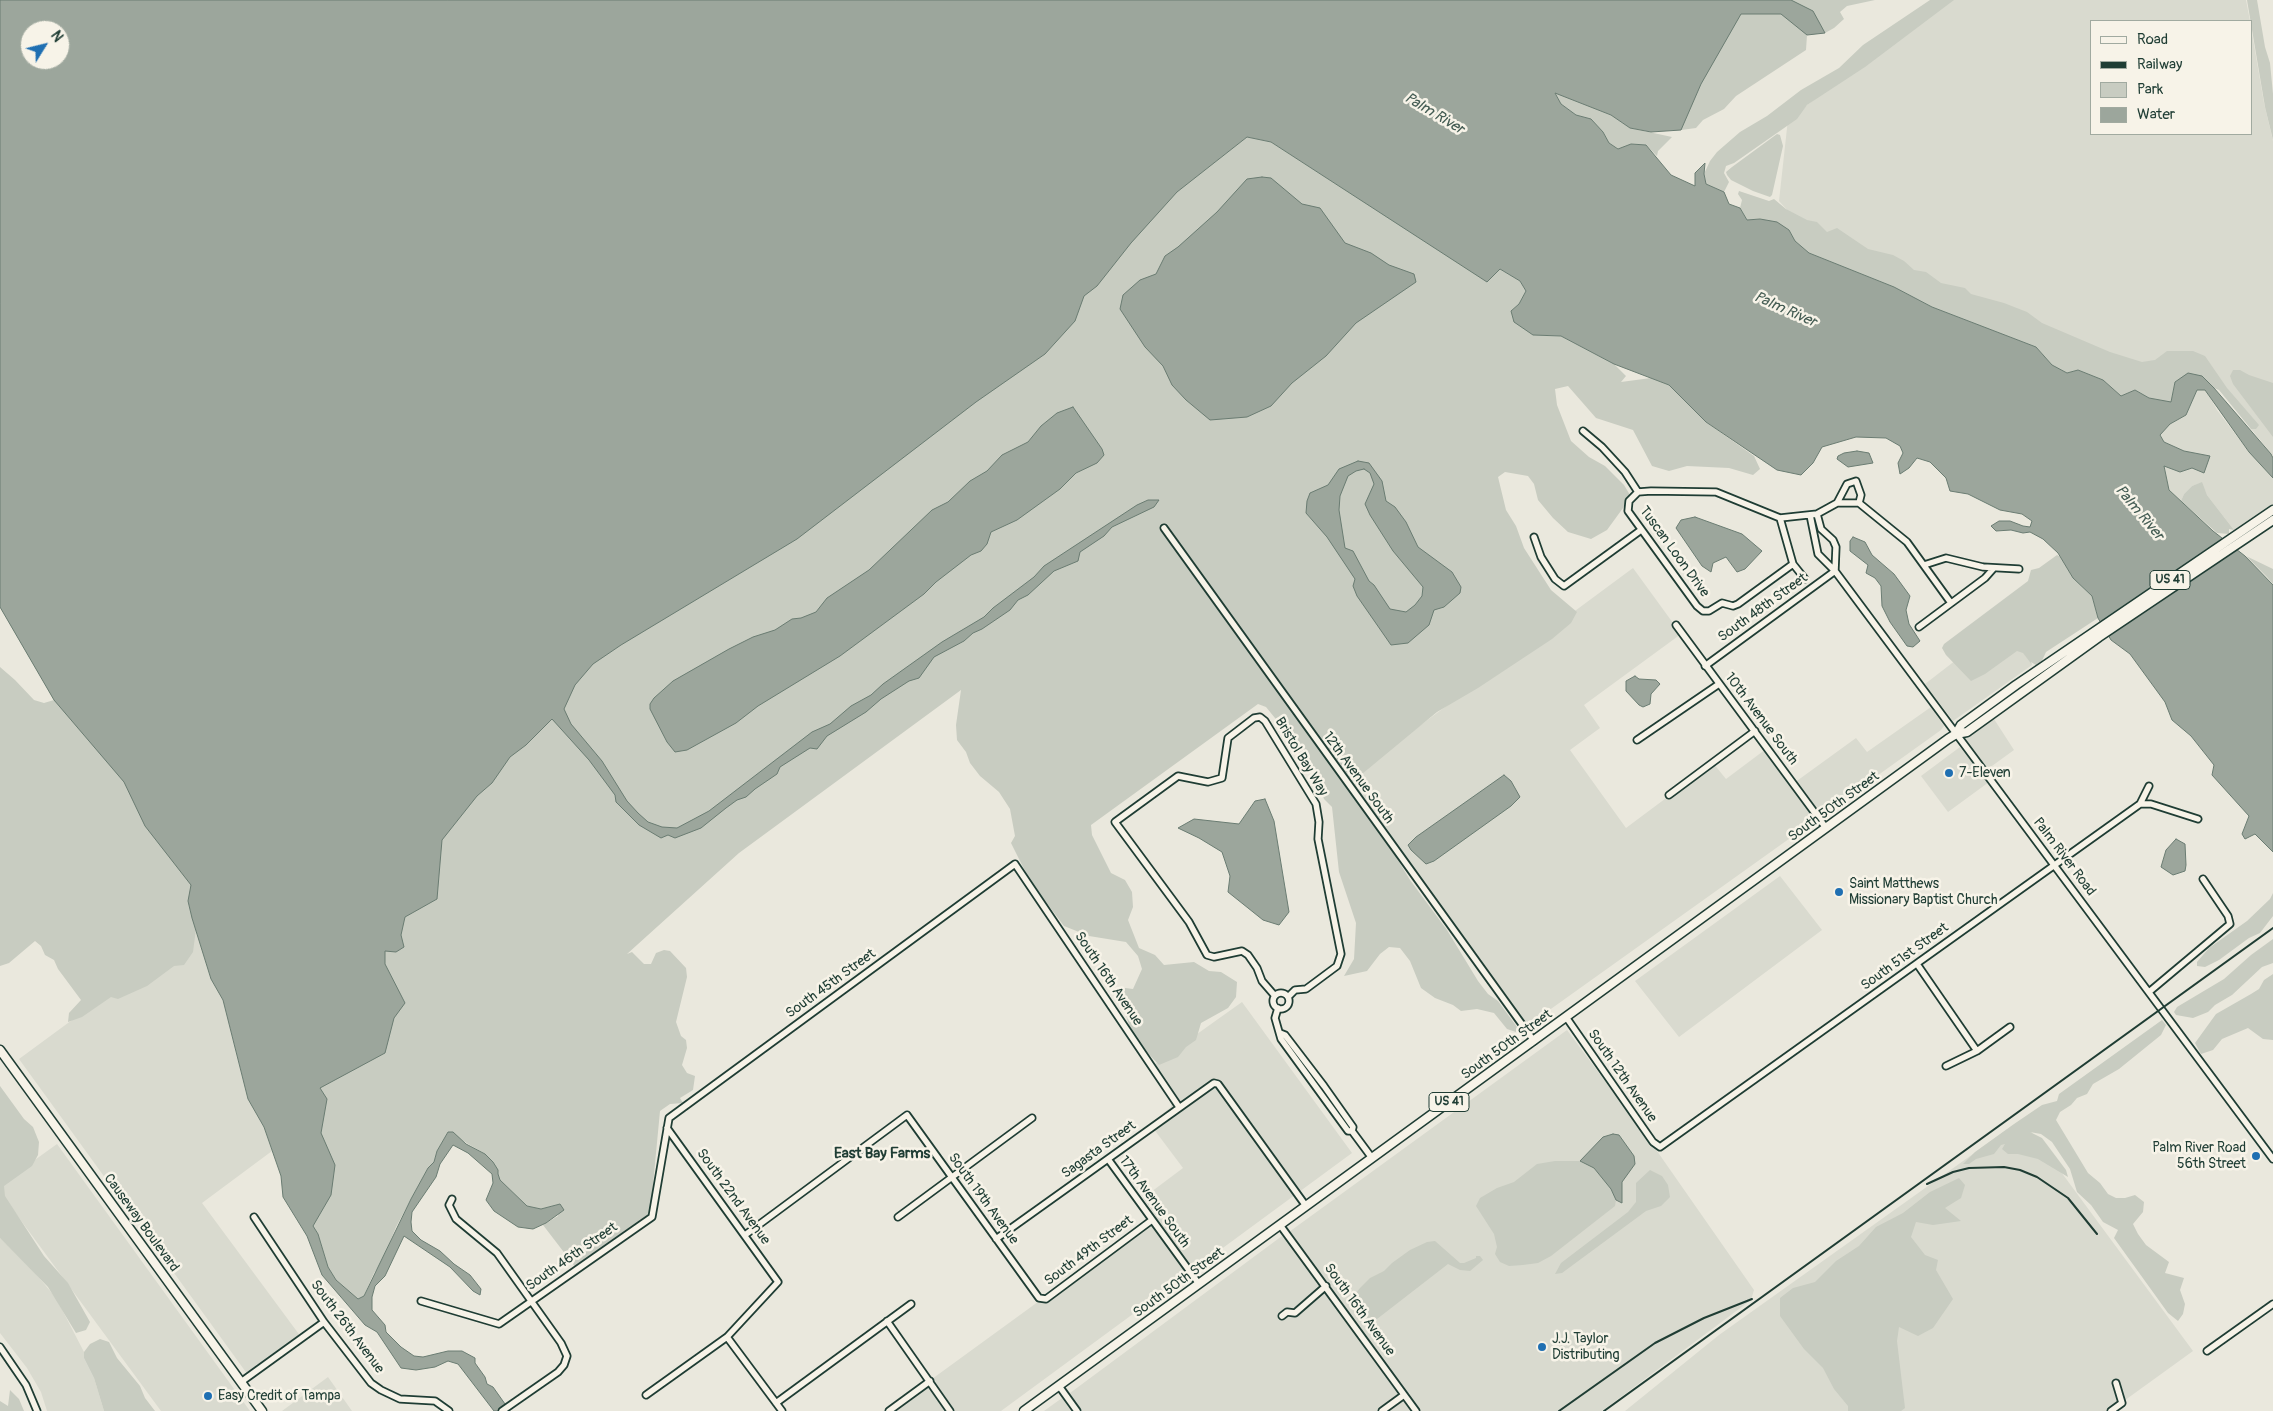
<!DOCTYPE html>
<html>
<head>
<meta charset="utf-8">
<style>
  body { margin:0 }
  #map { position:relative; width:2273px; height:1411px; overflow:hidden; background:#eae8dd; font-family:Pangolin,sans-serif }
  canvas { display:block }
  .legend { position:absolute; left:2090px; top:20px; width:162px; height:115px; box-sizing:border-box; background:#f7f3e8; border:1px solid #a1aaa0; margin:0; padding:6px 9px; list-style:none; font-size:15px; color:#1f3d34 }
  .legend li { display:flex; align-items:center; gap:10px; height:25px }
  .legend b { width:25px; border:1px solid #a1aaa0 }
  .north { position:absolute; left:20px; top:20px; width:50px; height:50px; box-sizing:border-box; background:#f7f3e8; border:1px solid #a1aaa0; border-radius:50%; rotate:54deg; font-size:14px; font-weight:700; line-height:20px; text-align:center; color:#1f3d34 }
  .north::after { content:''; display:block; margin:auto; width:18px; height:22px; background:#1f6fb2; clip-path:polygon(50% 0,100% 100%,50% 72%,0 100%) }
</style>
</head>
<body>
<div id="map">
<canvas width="2273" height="1411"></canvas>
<ul class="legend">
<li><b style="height:6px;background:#f7f3e8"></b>Road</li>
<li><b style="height:6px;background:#1f3d34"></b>Railway</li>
<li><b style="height:14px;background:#c8ccc1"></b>Park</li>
<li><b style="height:14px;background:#9ca69c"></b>Water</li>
</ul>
<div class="north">N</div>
</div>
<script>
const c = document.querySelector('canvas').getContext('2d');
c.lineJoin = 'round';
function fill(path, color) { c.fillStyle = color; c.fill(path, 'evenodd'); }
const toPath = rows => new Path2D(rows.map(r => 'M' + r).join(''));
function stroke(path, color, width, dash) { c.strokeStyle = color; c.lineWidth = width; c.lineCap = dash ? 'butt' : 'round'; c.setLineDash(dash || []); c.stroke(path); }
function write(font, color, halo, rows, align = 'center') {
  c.font = font + ' Pangolin,sans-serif'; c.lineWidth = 5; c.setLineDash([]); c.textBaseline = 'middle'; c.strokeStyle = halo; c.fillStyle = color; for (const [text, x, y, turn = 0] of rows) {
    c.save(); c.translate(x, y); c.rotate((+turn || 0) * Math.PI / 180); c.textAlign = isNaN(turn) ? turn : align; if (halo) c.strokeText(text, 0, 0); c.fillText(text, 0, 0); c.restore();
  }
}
fill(toPath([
  [1950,0,2246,0,2250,21,2092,21,2092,134,2252,134,2252,33,2264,103,2273,141,2273,456,2205,372,2153,379,1801,225,1779,201,1788,119],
  [2197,390,2206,390,2217,410,2249,452,2273,478,2273,513,2245,533,2234,530,2207,495,2201,483,2192,486,2184,494,2181,501,2169,490,2164,465,2180,472,2192,468,2210,456,2184,451,2164,442,2160,434,2170,424,2186,415],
  [1633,568,1681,634,1584,705,1600,728,1570,750,1626,828,1713,763,1726,779,1766,749,1809,810,1814,821,1527,1026,1345,781],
  [2018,645,2032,665,1953,721,1925,684,1956,660],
  [1931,707,1944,726,1941,730,1821,816,1794,783,1856,738,1867,752],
  [1994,719,2014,750,1985,771,1962,741],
  [1960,747,1989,782,1948,812,1921,776],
  [1780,876,1822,930,1679,1037,1635,981],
  [196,929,211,979,223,1000,248,1099,264,1127,272,1151,202,1203,301,1337,248,1375,19,1059],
  [1242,1002,1352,1153,1001,1411,888,1411,1156,1216,1143,1198,1183,1168,1150,1124,1171,1107,1172,1102,1148,1069],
  [1567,1030,1657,1151,1754,1290,1751,1300,1602,1411,1418,1411,1289,1232],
  [2022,1119,2193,1351,2110,1411,1625,1411,1719,1335],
  [57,1144,250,1411,161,1411,0,1192,0,1185],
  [1282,1236,1322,1282,1402,1394,1380,1411,1082,1411,1070,1393],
  [0,1238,31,1268,56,1298,84,1352,84,1358,94,1378,104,1411,47,1411,41,1392,27,1368,0,1333],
  [328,1377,352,1411,282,1411],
  [1405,1396,1415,1411,1384,1411],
  [1062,1398,1071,1411,1044,1411]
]), '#d9dacf');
fill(toPath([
  [1666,0,1875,0,1847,6,1840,12,1844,19,1834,28,1825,33,1807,35,1806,50,1736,96,1724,109,1703,120,1696,128,1681,130,1656,125],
  [1930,0,1954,0,1865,67,1807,105,1797,119,1734,163,1726,166,1724,173,1729,182,1724,192,1706,184,1704,174,1710,161,1717,152,1740,132,1767,116,1801,90,1839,68,1863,45],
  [2247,0,2257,0,2265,47,2270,63,2273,94,2273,140,2265,107],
  [1555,92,1611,115,1630,128,1672,137,1658,151,1657,156,1646,145,1631,144,1619,149,1609,143,1603,132,1591,119,1576,115,1561,104],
  [1777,134,1780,135,1783,146,1772,195,1770,197,1753,191,1731,180,1727,175,1726,172,1732,167],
  [1247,137,1271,142,1487,281,1500,269,1520,281,1526,291,1519,304,1511,311,1533,335,1561,336,1614,364,1626,376,1621,382,1651,378,1669,385,1706,422,1754,456,1760,469,1753,475,1729,468,1687,466,1669,471,1652,466,1633,430,1596,418,1568,386,1555,389,1557,405,1571,441,1589,457,1605,466,1624,485,1630,495,1623,508,1607,530,1591,539,1568,532,1553,518,1538,500,1534,484,1528,476,1505,472,1498,477,1506,510,1516,526,1524,548,1551,590,1577,612,1571,623,1552,639,1478,688,1437,712,1362,774,1357,772,1345,781,1244,643,1396,857,1410,880,1447,930,1478,981,1488,994,1498,1001,1517,1027,1516,1032,1507,1029,1494,1013,1477,1009,1461,1011,1453,1005,1435,998,1421,988,1410,961,1400,948,1389,947,1380,954,1367,971,1344,976,1354,959,1356,923,1339,872,1332,807,1324,799,1318,781,1299,754,1288,734,1266,707,1258,704,1091,825,1092,835,1111,873,1125,880,1132,892,1133,907,1128,920,1139,948,1155,955,1164,965,1194,962,1209,971,1221,972,1237,982,1236,997,1228,1008,1201,1023,1196,1040,1186,1047,1178,1057,1159,1065,1144,1049,1130,1028,1119,993,1125,988,1133,989,1142,969,1138,956,1126,942,1089,936,1064,926,1030,881,1011,843,1015,836,1010,809,999,792,980,776,970,763,966,752,957,740,956,725,961,690,739,853,627,954,632,952,644,964,651,964,656,953,664,950,670,951,686,968,687,977,676,1022,681,1036,686,1040,687,1048,682,1065,687,1073,695,1076,693,1090,680,1098,683,1103,670,1104,660,1111,650,1216,576,1268,543,1225,558,1216,560,1204,541,1209,527,1206,500,1180,493,1162,485,1154,448,1132,437,1151,434,1162,428,1168,396,1227,381,1263,374,1273,364,1296,358,1299,348,1291,336,1280,328,1267,318,1234,313,1227,208,886,365,816],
  [1739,191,1769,201,1774,199,1786,209,1807,220,1817,222,1827,232,1837,228,1868,249,1893,255,1904,261,1914,270,1926,272,1941,283,1965,288,1971,294,2004,303,2027,312,2042,323,2110,352,2142,362,2155,360,2167,351,2193,351,2205,356,2227,388,2259,425,2256,429,2251,429,2219,390,2214,388,2202,376,2175,382,2171,403,2149,398,2135,390,2121,396,2103,380,2078,370,2067,373,2052,365,2036,347,1932,307,1894,287,1809,253,1795,241,1789,230,1760,219,1747,220,1740,208,1742,200,1738,194],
  [2233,370,2240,370,2249,375,2273,383,2273,437,2233,384,2230,376],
  [2202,482,2207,495,2234,530,2229,529,2229,534,2217,533,2181,501,2184,494,2192,486],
  [0,518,243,749,188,901,196,929,193,952,184,965,174,966,147,986,118,999,111,997,82,1017,68,1022,69,1013,81,1000,58,969,54,960,45,955,41,946,35,941,9,963,0,966,0,667,15,680,34,700,44,703,54,700,0,607],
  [2057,555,2061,557,2073,578,2092,596,2098,618,2046,652,2039,667,2031,662,2032,665,2023,653,2017,651,1985,674,1971,681,1946,655,1942,648,1944,644,2028,581,2031,570,2039,568],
  [2246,556,2273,569,2273,584,2267,577],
  [2273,893,2273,916,2260,933,2249,938,2219,960,2205,967,2197,966,2197,962,2209,948,2247,921,2270,899],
  [2273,939,2273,963,2262,967,2232,995,2215,1005,2208,1012,2193,1018,2176,1015,2174,1012,2177,1007,2224,979,2251,955],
  [2273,974,2273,1040,2263,1039,2248,1028,2222,1039,2213,1050,2201,1054,2195,1043,2216,1014,2251,994,2259,989,2264,980],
  [2162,1020,2166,1025,2161,1035,2119,1069,2093,1084,2087,1094,2077,1098,2071,1105,2060,1112,2056,1120,2088,1173,2100,1183,2108,1194,2116,1198,2125,1198,2135,1195,2144,1202,2143,1212,2133,1224,2138,1234,2146,1245,2169,1262,2165,1273,2184,1278,2180,1290,2185,1304,2183,1314,2178,1321,2168,1313,2114,1238,2118,1230,2103,1222,2091,1205,2077,1192,2070,1169,2052,1142,2041,1134,2030,1132,2042,1138,2066,1170,2068,1177,2038,1159,2018,1154,2008,1154,2002,1149,2005,1144,2001,1145,1994,1154,1976,1159,1969,1164,1963,1164,1975,1152,2014,1124,2042,1105,2057,1101,2059,1094],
  [0,1086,24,1119,33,1127,39,1142,38,1155,32,1166,4,1186,5,1196,44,1256,68,1283,90,1322,86,1330,76,1333,48,1287,0,1238],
  [1555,1161,1580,1161,1594,1168,1611,1189,1616,1200,1615,1206,1551,1256,1538,1263,1523,1265,1509,1266,1500,1262,1495,1254,1497,1247,1494,1234,1476,1206,1480,1198,1497,1188,1514,1182,1537,1164],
  [1650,1170,1662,1176,1668,1185,1670,1197,1661,1206,1646,1211,1562,1273,1555,1274,1561,1263,1628,1212,1636,1202,1636,1183],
  [1959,1178,1965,1185,1961,1198,1945,1208,1961,1221,1933,1225,1916,1222,1911,1237,1925,1255,1938,1260,1936,1270,1953,1299,1933,1328,1918,1336,1899,1327,1897,1341,1905,1408,1901,1411,1848,1411,1848,1406,1834,1389,1823,1368,1804,1349,1780,1316,1780,1298,1793,1288,1815,1282,1836,1261,1859,1246,1876,1227,1903,1213,1930,1192],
  [1435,1241,1460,1263,1464,1263,1476,1258,1476,1256,1480,1256,1483,1260,1470,1271,1460,1270,1448,1264,1377,1319,1369,1320,1353,1297,1360,1288,1370,1278,1384,1271,1392,1263,1410,1250,1427,1242],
  [100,1339,109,1342,117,1358,140,1386,145,1398,155,1411,104,1411,94,1378,84,1358,84,1352,90,1344],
  [10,1390,19,1399,24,1411,0,1411,0,1401,8,1406]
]), '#c8ccc1');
const water = toPath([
  [0,0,1791,0,1813,11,1825,33,1807,35,1781,14,1741,14,1701,84,1681,130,1651,132,1630,128,1611,115,1555,93,1561,104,1576,115,1591,119,1603,132,1609,143,1618,149,1631,144,1646,145,1671,175,1695,186,1695,173,1705,163,1704,174,1706,184,1724,192,1729,204,1740,208,1747,220,1760,219,1777,222,1789,230,1795,241,1809,253,1894,287,1932,307,2036,347,2052,365,2067,373,2078,370,2103,380,2121,396,2135,390,2149,398,2171,402,2175,382,2188,373,2202,376,2214,388,2271,454,2273,458,2273,478,2249,452,2205,390,2197,390,2186,415,2170,424,2160,435,2164,442,2184,451,2210,456,2204,473,2192,468,2180,472,2164,466,2169,490,2213,531,2245,556,2273,585,2273,852,2255,834,2245,839,2242,834,2249,816,2212,775,2214,765,2191,736,2172,720,2165,702,2130,654,2111,640,2098,618,2092,596,2073,578,2058,553,2043,539,2030,532,2023,533,2011,530,1996,531,1991,526,1999,521,2010,521,2023,526,2030,527,2032,521,2022,514,2000,510,1968,494,1950,491,1946,478,1930,462,1917,458,1909,468,1900,474,1898,463,1903,453,1900,446,1886,438,1856,437,1822,447,1813,463,1801,475,1777,470,1706,422,1669,385,1614,364,1561,336,1533,335,1514,322,1511,311,1519,304,1526,291,1520,281,1500,269,1487,282,1271,142,1247,137,1177,192,1131,243,1097,286,1084,296,1075,321,1045,354,976,402,797,539,621,645,593,664,575,685,564,709,571,724,602,761,627,801,638,813,648,822,662,827,677,828,709,811,812,732,830,724,851,706,871,695,883,684,942,642,984,617,993,608,1034,577,1044,566,1137,505,1148,500,1159,500,1154,507,1112,527,1104,536,1080,552,1078,561,1054,571,1028,595,1018,600,1010,610,982,629,973,633,964,641,934,657,919,678,909,681,881,699,866,712,827,736,817,749,810,748,780,767,777,774,755,789,746,797,737,800,726,808,701,828,675,838,668,835,661,838,639,825,616,802,615,795,589,760,552,719,526,745,510,757,492,783,477,796,442,840,437,899,405,917,401,935,404,947,396,952,385,951,385,964,405,1003,394,1018,385,1053,320,1088,327,1099,321,1133,335,1165,331,1195,313,1226,318,1234,328,1267,336,1280,358,1299,364,1296,411,1199,428,1168,434,1162,437,1151,448,1132,453,1132,466,1144,485,1154,493,1162,498,1170,498,1174,500,1180,527,1206,541,1209,560,1204,564,1210,546,1223,533,1229,518,1227,494,1211,486,1200,493,1183,492,1174,468,1153,453,1145,440,1164,436,1177,412,1212,411,1222,412,1231,421,1240,440,1251,454,1264,470,1275,481,1289,480,1295,473,1291,450,1267,404,1236,385,1276,375,1286,372,1297,372,1310,385,1325,386,1332,401,1347,414,1356,423,1357,448,1351,462,1351,475,1358,475,1363,485,1377,487,1384,493,1387,510,1411,494,1411,458,1364,448,1361,435,1367,416,1370,401,1368,377,1332,365,1325,322,1275,307,1236,283,1197,281,1176,264,1127,248,1099,223,1000,211,979,192,918,188,901,191,885,145,826,124,782,54,700,0,607,0,0],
  [30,30,60,30,60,60,30,60,30,30],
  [1262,177,1271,178,1302,204,1320,208,1345,243,1371,253,1389,265,1414,274,1416,282,1356,323,1326,356,1292,383,1271,406,1247,417,1210,420,1186,400,1172,385,1163,366,1145,347,1120,309,1123,295,1140,280,1156,274,1165,256,1178,247,1217,212,1247,179,1262,177],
  [1073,407,1102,449,1104,455,1097,463,1076,473,1060,489,1017,520,991,532,987,544,981,551,971,555,936,582,924,594,840,656,758,706,736,723,687,750,675,752,667,742,650,709,650,704,654,698,673,681,729,649,753,637,775,630,792,619,801,618,816,612,827,598,869,570,932,510,948,502,970,481,987,471,1002,455,1028,442,1041,426,1057,413,1073,407],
  [1857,451,1869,453,1873,463,1848,467,1837,459,1838,456,1844,453,1857,451],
  [1358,461,1369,463,1382,481,1386,501,1395,507,1406,522,1418,547,1452,572,1461,587,1460,593,1444,607,1434,610,1429,625,1408,643,1391,645,1357,596,1353,586,1355,579,1327,537,1306,513,1307,501,1310,493,1328,485,1339,469,1358,461],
  [1364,469,1370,473,1374,484,1365,504,1370,515,1393,551,1423,587,1422,596,1415,605,1406,612,1390,609,1374,585,1369,581,1353,551,1345,548,1339,510,1340,496,1348,476,1356,471,1364,469],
  [1695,517,1742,534,1762,551,1745,569,1737,572,1726,557,1713,563,1711,572,1702,566,1676,528,1681,520,1695,517],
  [1853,537,1865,542,1872,555,1894,574,1910,596,1906,610,1909,624,1920,641,1913,647,1907,646,1890,622,1882,606,1881,586,1875,578,1866,573,1868,565,1850,551,1850,541,1853,537],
  [1635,676,1639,679,1656,680,1660,684,1651,694,1650,704,1643,707,1639,705,1626,691,1626,681,1635,676],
  [1504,775,1511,781,1520,797,1511,806,1434,861,1426,864,1411,850,1408,845,1416,837,1504,775],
  [1265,799,1274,821,1289,912,1279,925,1263,920,1228,892,1230,876,1222,852,1199,838,1178,828,1194,819,1239,824,1255,801,1265,799],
  [2176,839,2185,844,2186,865,2185,871,2173,875,2161,867,2166,850,2176,839],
  [1613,1134,1619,1135,1634,1156,1635,1164,1622,1182,1622,1203,1616,1200,1611,1189,1594,1168,1580,1161,1603,1137,1613,1134]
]);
fill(water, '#9ca69c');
stroke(water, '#6a7c72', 1);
const minor = toPath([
  [1583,431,1602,447,1625,472,1638,492],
  [1837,503,1847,484,1856,481,1861,495,1859,503],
  [1817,514,1821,529,1833,540,1836,547,1835,571],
  [1810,515,1818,554,1835,571,2273,1159],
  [1780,518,1793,564,1805,579],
  [1164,528,1534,1041],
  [1534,537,1541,557,1555,579,1564,586,1641,530],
  [1793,564,1738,604,1733,606,1722,603,1709,611,1703,611,1697,606,1628,511,1629,501,1638,492,1651,491,1716,492,1780,518,1817,514,1837,503,1859,503,1907,542,1951,603],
  [1924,565,1946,558,1983,567,2019,569],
  [1676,625,1826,828],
  [1919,627,1985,578,1993,569],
  [1705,666,1835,571],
  [1637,740,1719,684],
  [1669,795,1755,731],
  [2140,804,2149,786],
  [1917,964,1977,1051],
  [2149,992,2230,924,2228,916,2203,879],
  '1273 1001a8 8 0 1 1 16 0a8 8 0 1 1-16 0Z',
  [1275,996,1262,981,1257,968,1248,955,1242,951,1214,957,1207,955,1189,922,1115,822,1178,776,1208,782,1222,778,1228,738,1254,718,1260,717,1265,721,1316,804,1319,822,1318,839,1341,954,1337,966,1306,989,1295,990,1288,997],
  [1278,1008,1275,1018,1281,1039,1348,1131,1352,1131,1372,1158],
  [1566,1017,1653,1142,1660,1147,2140,804,2151,804,2198,819],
  [1280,1033,1285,1035,1324,1086,1353,1127,1352,1131],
  [1946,1066,1977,1051,2010,1027],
  [1108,1159,1199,1284],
  [452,1199,449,1205,456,1219,497,1253,561,1343,567,1356,564,1365,558,1372,502,1411],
  [254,1217,324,1322,371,1383,381,1390,400,1399,435,1401,449,1411],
  [898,1217,1032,1118],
  [1280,1225,1416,1411],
  [745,1235,907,1115,1039,1298,1046,1299,1152,1220],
  [996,1239,1214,1083,1218,1084,1306,1206],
  [421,1301,499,1324,652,1217,669,1118,1015,864,1179,1107],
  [1282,1316,1287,1312,1295,1313,1326,1286],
  [887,1321,950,1411],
  [727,1337,782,1411],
  [0,1347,26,1385,37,1411],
  [2207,1351,2273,1304],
  [241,1382,324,1322],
  [1059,1386,1077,1411],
  [646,1395,727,1337,778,1282,667,1128],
  [776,1403,911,1304],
  [889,1411,930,1381],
  [1382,1411,1404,1395],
  [2111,1411,2122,1403,2116,1383]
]);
const major = toPath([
  [1956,734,1961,725,2016,685,2273,510],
  [0,1050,262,1411],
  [1024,1411,1948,739,1956,734,1967,732,2099,637,2273,520]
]);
stroke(minor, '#1f3d34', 9);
stroke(major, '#1f3d34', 11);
stroke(minor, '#f7f3e8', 5.5);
stroke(major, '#f7f3e8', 8);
stroke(toPath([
  [1927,1184,1953,1172,1969,1168,2004,1167,2020,1170,2037,1177,2068,1198,2097,1234],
  [1559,1411,1655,1343,1704,1318,1752,1299],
  [1604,1411,2273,928]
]), '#1f3d34', 2);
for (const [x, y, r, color] of [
  [1949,773,5,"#1f6fb2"],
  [1839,892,5,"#1f6fb2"],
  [2256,1156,5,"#1f6fb2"],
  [1542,1347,5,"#1f6fb2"],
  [208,1396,5,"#1f6fb2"]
]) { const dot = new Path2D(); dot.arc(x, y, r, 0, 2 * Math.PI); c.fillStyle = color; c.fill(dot); stroke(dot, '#f7f3e8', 2); }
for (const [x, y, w] of [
  [2170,580,40],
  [1449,1102,40]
]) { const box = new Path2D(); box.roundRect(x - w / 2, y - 9.5, w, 19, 4); c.fillStyle = '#f7f3e8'; c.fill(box); stroke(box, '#1f3d34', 1); }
write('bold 12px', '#1f3d34', null, [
  ["US 41",2170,580],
  ["US 41",1449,1102]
]);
write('14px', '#1f3d34', '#f7f3e8', [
  ["Tuscan Loon Drive",1674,552,54],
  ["South 48th Street",1763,608,-36],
  ["10th Avenue South",1761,719,53],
  ["Bristol Bay Way",1301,757,59],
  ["12th Avenue South",1358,778,54],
  ["South 50th Street",1834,807,-36],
  ["Palm River Road",2064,857,53],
  ["South 51st Street",1905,957,-36],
  ["South 16th Avenue",1108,979,56],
  ["South 45th Street",831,984,-36],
  ["South 50th Street",1507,1045,-36],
  ["South 12th Avenue",1622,1076,55],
  ["Sagasta Street",1099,1150,-36],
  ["South 22nd Avenue",733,1197,54],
  ["South 19th Avenue",983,1199,54],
  ["17th Avenue South",1154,1202,54],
  ["Causeway Boulevard",141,1223,54],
  ["South 49th Street",1089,1251,-37],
  ["South 46th Street",572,1257,-35],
  ["South 50th Street",1179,1283,-36],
  ["South 16th Avenue",1359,1310,54],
  ["South 26th Avenue",347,1327,53]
]);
write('14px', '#1f3d34', '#f7f3e8', [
  ["7-Eleven",1959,773],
  ["Saint Matthews",1849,884],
  ["Missionary Baptist Church",1849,900],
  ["Palm River Road",2246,1148,"right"],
  ["56th Street",2246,1164,"right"],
  ["J.J. Taylor",1552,1339],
  ["Distributing",1552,1355],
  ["Easy Credit of Tampa",218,1396]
], 'left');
write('italic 15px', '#445c53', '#f7f3e8', [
  ["Palm River",1434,114,31],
  ["Palm River",1785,310,24],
  ["Palm River",2139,513,50]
]);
write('bold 15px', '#1f3d34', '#f7f3e8', [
  ["East Bay Farms",882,1154]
]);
</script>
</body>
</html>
